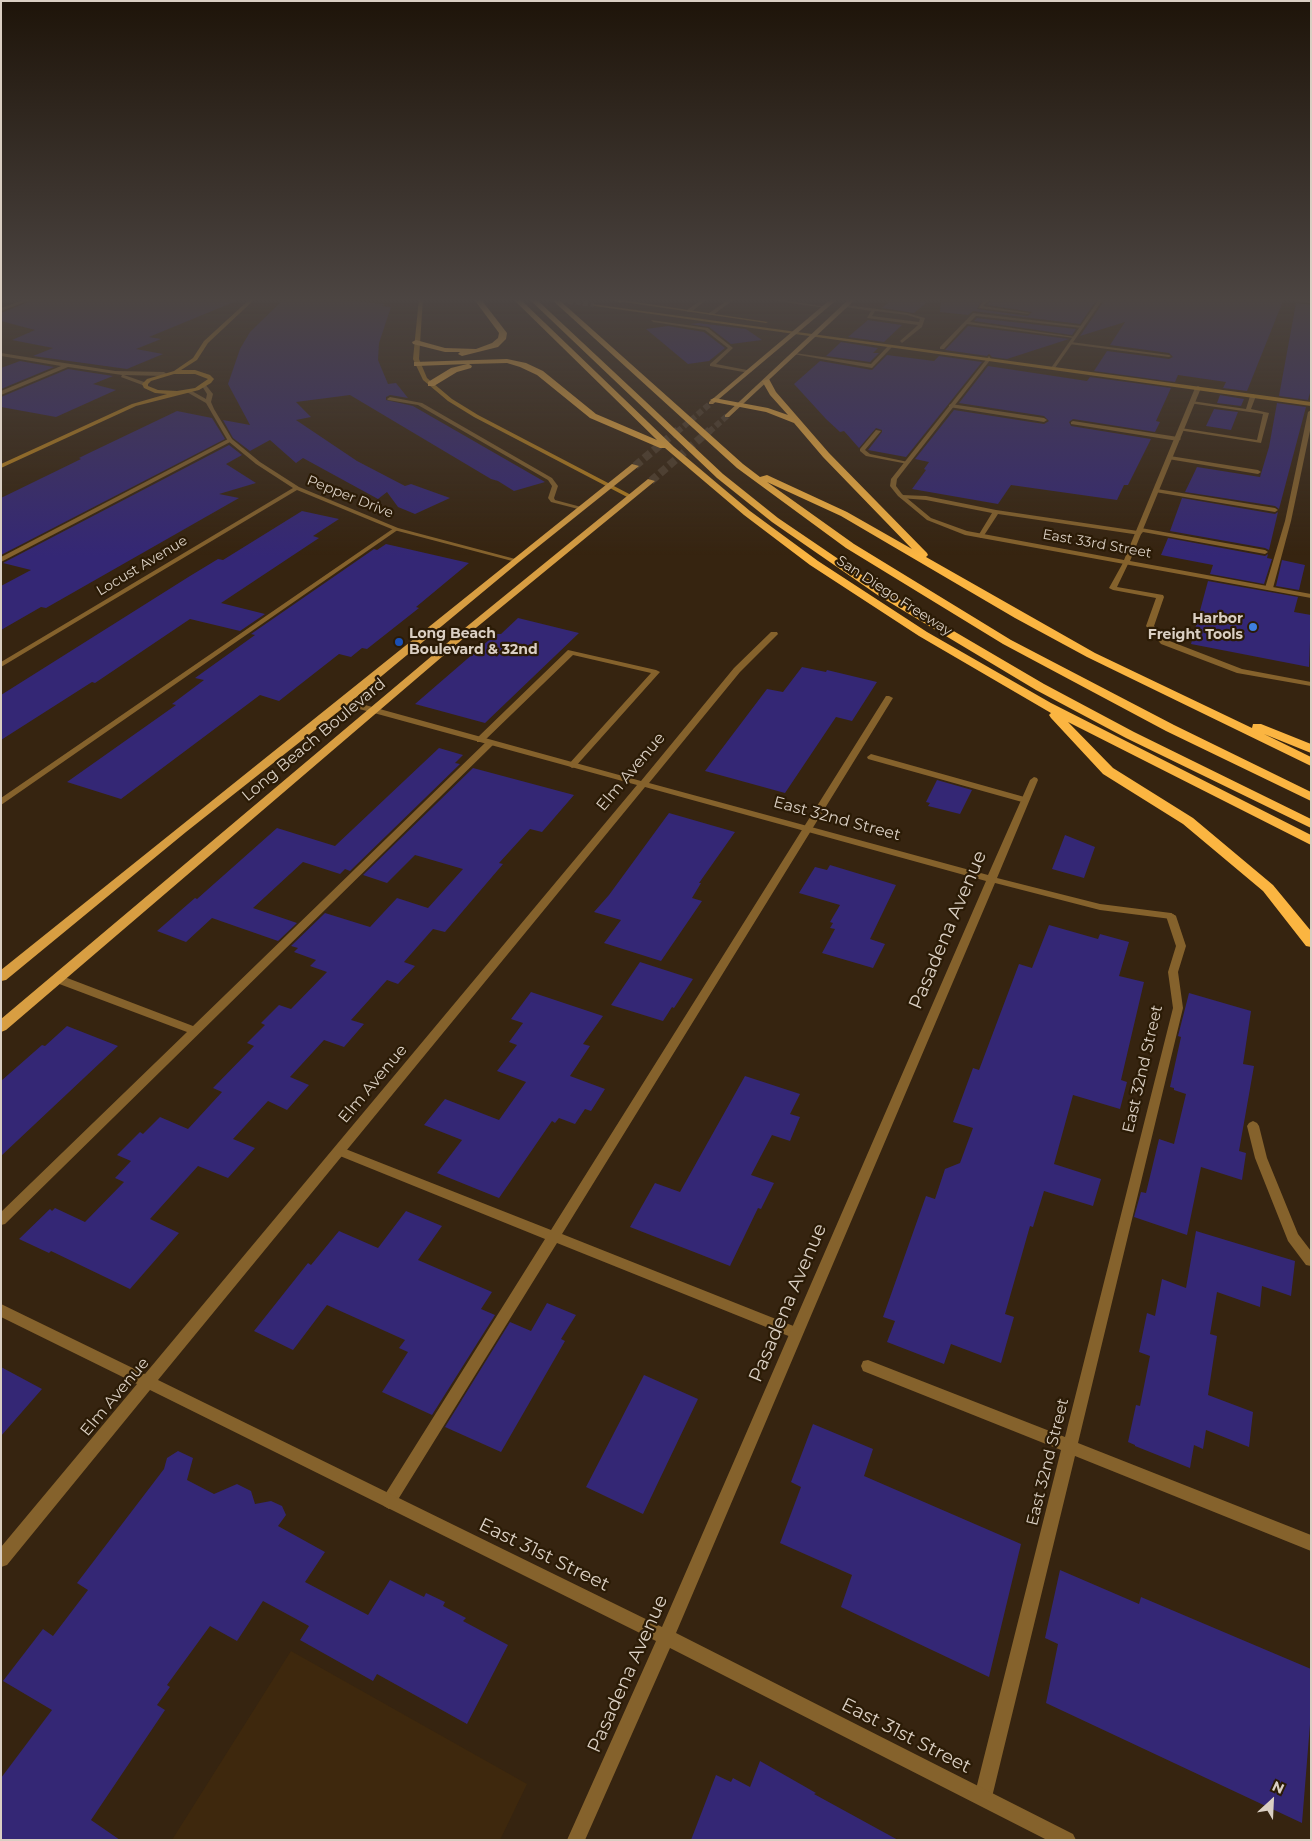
<!DOCTYPE html>
<html>
<head>
<meta charset="utf-8">
<style>
  body { margin:0 }
  #map { position:relative; width:1312px; height:1841px; overflow:hidden; background:#362410; font-family:Montserrat,sans-serif }
  canvas { display:block }
  .frame { position:absolute; inset:0; border:2px solid #dacfc3; pointer-events:none }
  .north { position:absolute; left:1247px; top:1776px; width:50px; height:50px; -webkit-text-stroke:4px #2b1b06; paint-order:stroke; rotate:25deg; font-size:14px; font-weight:700; line-height:20px; text-align:center; color:#dacfc3 }
  .north::after { content:''; display:block; margin:auto; width:18px; height:22px; background:#dacfc3; clip-path:polygon(50% 0,100% 100%,50% 72%,0 100%) }
</style>
</head>
<body>
<div id="map">
<canvas width="1312" height="1841"></canvas>
<div class="frame"></div>
<div class="north">N</div>
</div>
<script>
const c = document.querySelector('canvas').getContext('2d');
c.lineJoin = 'round';
function fill(path, color) { c.fillStyle = color; c.fill(path, 'evenodd'); }
const toPath = rows => new Path2D(rows.map(r => 'M' + r).join(''));
function stroke(path, color, width, dash) { c.strokeStyle = color; c.lineWidth = width; c.lineCap = dash ? 'butt' : 'round'; c.setLineDash(dash || []); c.stroke(path); }
function write(font, color, halo, rows, align = 'center') {
  c.font = font + ' Montserrat,sans-serif'; c.lineWidth = 4.5; c.setLineDash([]); c.textBaseline = 'middle'; c.strokeStyle = halo; c.fillStyle = color; for (const [text, x, y, turn = 0] of rows) {
    c.save(); c.translate(x, y); c.rotate((+turn || 0) * Math.PI / 180); c.textAlign = isNaN(turn) ? turn : align; if (halo) c.strokeText(text, 0, 0); c.fillText(text, 0, 0); c.restore();
  }
}
fill(toPath([
  [291,1651,527,1784,500,1840,172,1840]
]), '#3e280d');
fill(toPath([
  [38,298,241,298,241,299,149,337,161,339,136,349,163,354,127,369,33,356,53,348,12,340,35,330,1,321,1,313],
  [285,298,316,298,385,304,382,306,391,307,379,343,378,360,388,384,396,383,408,398,390,395,386,397,386,400,413,406,545,482,514,491,498,481,491,479,350,395,296,402,311,417,296,420,357,461,405,486,411,484,450,498,415,514,398,507,387,492,378,499,303,458,296,463,270,440,250,451,233,438,223,420,250,425,228,384,240,349,250,332],
  [893,298,901,298,927,302,914,313,882,308],
  [941,298,983,298,977,309,1028,316,1032,312,987,305,993,298,1098,298,1080,324,973,311,968,315,940,312],
  [1106,298,1275,298,1283,301,1247,391,1223,388,1226,382,1178,375,1175,382,1094,371,1107,351,1169,359,1173,357,1169,353,1110,345,1125,322,1080,336],
  [1296,303,1311,305,1311,389,1308,400,1279,396],
  [977,318,1076,329,1072,335,974,321],
  [868,320,902,325,884,342,848,337],
  [699,323,746,329,762,340,731,344,709,327,690,324],
  [668,326,704,332,725,348,709,361,688,364,646,329],
  [968,326,1069,339,1007,359,992,357,989,354,987,356,945,350],
  [841,342,878,348,873,353,879,353,870,362,826,356],
  [887,355,934,361,939,356,982,362,906,457,868,450,882,432,882,430,876,428,859,448,844,431,840,432,826,419,794,384,820,361,872,370],
  [20,361,54,367,1,389,1,368],
  [988,366,1087,381,1090,377,1171,388,1156,421,1160,422,1155,432,1073,419,1069,422,1071,426,1151,439,1128,485,1124,485,1117,500,1011,485,998,504,912,489,926,470,924,469,929,462,915,459,954,410,1044,424,1049,421,1044,416,959,403],
  [68,369,113,376,93,384,116,390,56,417,1,407,1,397],
  [1220,395,1244,399,1241,406,1217,403],
  [1277,403,1306,407,1279,509,1275,506,1185,492,1197,467,1260,477,1269,447],
  [1214,409,1238,412,1231,430,1206,426],
  [177,411,212,418,225,439,1,555,1,498,81,459,79,458,87,454],
  [229,445,242,455,226,464,256,483,219,494,239,498,46,608,41,607,1,630,1,586,31,570,3,563],
  [1182,498,1275,514,1278,512,1269,550,1265,548,1170,531],
  [302,511,339,519,313,536,319,538,221,603,265,614,240,631,190,619,95,683,92,682,1,740,1,695,190,576,218,559,223,560],
  [1168,538,1265,556,1268,554,1267,558,1272,559,1264,584,1210,574,1213,565,1161,555],
  [386,544,469,563,416,607,419,608,367,649,362,648,351,657,339,654,279,701,260,695,121,799,67,782,176,705,172,704,204,680,195,678,255,635,251,634,374,549,377,550],
  [1282,560,1305,565,1299,590,1276,586],
  [1208,581,1298,597,1294,612,1311,615,1309,667,1191,644],
  [518,618,579,633,485,723,415,704,496,634,501,634],
  [802,667,826,672,827,670,877,682,852,721,836,717,785,793,705,771,767,689,783,692],
  [439,748,463,755,455,763,460,764,350,871,345,869,340,874,303,862,253,908,297,923,278,941,212,918,186,942,157,931,195,898,197,899,277,828,335,846],
  [473,768,574,795,542,832,530,829,499,863,503,864,445,932,433,929,404,962,415,966,398,984,387,980,351,1020,364,1024,344,1047,324,1040,290,1077,309,1085,287,1110,268,1101,233,1139,255,1148,228,1178,198,1166,150,1219,179,1233,130,1289,51,1251,49,1253,19,1239,50,1209,52,1211,55,1208,85,1222,124,1182,115,1178,131,1161,117,1155,140,1132,143,1134,160,1117,188,1129,222,1092,213,1088,254,1046,247,1043,265,1025,261,1023,279,1005,291,1009,327,972,310,966,316,960,294,952,298,948,291,946,325,913,370,927,397,898,428,908,463,869,415,855,387,883,363,875],
  [937,780,972,790,960,814,928,806,930,803,926,802],
  [669,813,735,832,699,883,701,883,692,898,702,901,661,961,604,943,621,920,594,912,609,895],
  [1065,835,1095,847,1084,878,1052,869],
  [830,865,896,885,870,939,885,944,873,968,822,953,835,929,830,928,833,923,830,922,840,905,799,893,815,867,827,870],
  [1049,925,1098,939,1100,934,1129,942,1119,976,1144,982,1121,1080,1127,1082,1120,1109,1073,1095,1054,1164,1101,1179,1093,1206,1044,1191,1033,1227,1030,1226,1005,1314,1014,1317,1001,1363,951,1344,944,1364,887,1342,895,1321,883,1317,926,1196,935,1199,945,1169,960,1163,973,1128,953,1122,973,1068,979,1070,1019,964,1032,968],
  [640,962,693,979,674,1008,672,1007,663,1021,611,1005],
  [531,992,603,1016,583,1044,590,1046,570,1076,605,1089,591,1111,585,1109,575,1124,559,1118,555,1123,552,1121,499,1198,437,1173,462,1140,424,1125,445,1099,499,1120,526,1082,497,1071,517,1045,509,1042,523,1023,511,1019],
  [1189,993,1251,1011,1243,1064,1254,1066,1239,1151,1246,1153,1242,1180,1201,1167,1187,1235,1134,1217,1141,1192,1146,1193,1159,1139,1174,1144,1186,1094,1174,1090,1174,1088,1170,1087,1181,1037,1178,1036],
  [67,1026,118,1046,1,1156,1,1081,42,1045,45,1046],
  [745,1076,800,1094,790,1114,800,1117,790,1141,772,1135,751,1175,774,1183,761,1209,758,1208,730,1266,630,1227,655,1183,680,1192],
  [406,1211,442,1226,418,1260,492,1292,481,1309,495,1315,432,1415,382,1392,408,1352,399,1348,405,1340,327,1305,293,1350,254,1331,308,1263,311,1265,339,1231,378,1248],
  [1196,1231,1295,1261,1291,1296,1262,1286,1260,1307,1217,1292,1210,1334,1217,1336,1208,1395,1253,1412,1249,1447,1206,1430,1203,1449,1194,1445,1190,1468,1135,1446,1135,1445,1128,1442,1136,1405,1140,1406,1150,1356,1139,1352,1147,1313,1155,1316,1162,1279,1186,1288],
  [547,1303,576,1315,561,1339,565,1341,501,1452,445,1427,510,1322,531,1331],
  [1,1367,42,1389,1,1436],
  [644,1375,698,1399,643,1514,586,1487],
  [813,1424,873,1449,864,1476,1021,1544,989,1677,841,1607,852,1575,780,1543,801,1487,791,1482],
  [178,1451,193,1458,187,1480,214,1494,237,1484,251,1491,255,1504,271,1501,282,1506,286,1515,278,1526,325,1552,305,1582,368,1615,390,1580,424,1597,426,1593,445,1602,443,1606,466,1618,463,1621,508,1645,467,1724,377,1674,373,1681,300,1640,309,1626,263,1601,237,1641,210,1626,167,1685,170,1687,157,1705,165,1710,91,1820,120,1840,1,1840,1,1778,52,1710,3,1681,43,1629,53,1636,88,1590,77,1583,164,1469,167,1458],
  [1060,1570,1139,1604,1141,1597,1311,1669,1311,1712,1302,1823,1046,1703,1058,1644,1045,1638],
  [760,1761,816,1793,814,1794,898,1840,691,1840,716,1775,731,1782,733,1778,750,1787]
]), '#342775');
stroke(toPath([
  [546,298,594,305]
]), '#4f3e2b', 5, [5, 2.5]);
stroke(toPath([
  [677,432,711,403],
  [709,432,727,416]
]), '#4f3e2b', 6, [6, 3]);
stroke(toPath([
  [635,466,678,430],
  [651,481,710,430]
]), '#4f3e2b', 8, [8, 4]);
fill(toPath([
  [704,298,709,298,691,312,687,312,687,310,704,298],
  [731,298,736,298,713,315,709,315,709,313,731,298],
  [757,298,771,298,827,307,825,308,757,298],
  [986,298,991,298,983,306,1030,313,1028,314,978,308,986,298],
  [1277,298,1311,301,1311,303,1279,299,1277,298],
  [847,305,907,313,925,318,922,327,902,343,900,341,918,325,867,318,871,311,845,307,847,305],
  [875,311,907,315,920,319,919,322,872,316,875,311],
  [973,313,1082,326,1084,327,1082,328,976,316,970,322,1076,337,1074,338,967,324,944,349,940,349,940,347,973,313],
  [651,320,708,328,733,348,716,364,752,371,749,373,710,366,710,364,728,348,705,330,653,322,651,320],
  [1071,342,1169,355,1171,356,1169,357,1069,344,1071,342],
  [888,346,892,347,872,368,793,354,795,353,871,364,888,346],
  [1253,394,1256,396,1251,409,1269,413,1261,443,1178,430,1181,428,1257,440,1263,414,1189,403,1192,401,1246,409,1250,396,1253,394],
  [951,404,1044,418,1047,420,1044,422,949,407,949,405,951,404],
  [1311,410,1311,426,1291,521,1273,588,1269,590,1265,588,1285,521,1308,412,1311,410],
  [1073,421,1178,437,1181,439,1178,441,1071,424,1071,422,1073,421],
  [876,430,881,431,865,450,870,454,908,462,908,464,866,456,860,451,860,449,876,430],
  [230,438,232,439,232,441,1,562,1,557,230,438],
  [1170,456,1258,470,1261,472,1258,474,1168,459,1167,458,1170,456],
  [1157,489,1275,508,1278,510,1275,512,1155,492,1154,491,1157,489],
  [902,495,926,496,996,510,1138,531,1141,528,1265,550,1268,552,1265,554,1143,532,1140,535,998,514,983,537,981,538,978,536,992,513,926,500,900,498,900,496,902,495],
  [394,528,399,529,1,805,1,798,394,528],
  [1124,561,1129,562,1117,587,1163,595,1164,597,1154,626,1167,640,1242,669,1311,682,1311,686,1237,673,1161,644,1146,626,1156,598,1113,590,1109,588,1124,561],
  [568,650,656,670,660,672,575,767,572,768,568,765,651,673,573,655,483,742,477,742,477,738,568,650],
  [886,696,889,696,893,698,562,1234,801,1329,803,1333,801,1337,796,1339,791,1337,557,1243,394,1506,389,1509,384,1506,381,1501,384,1496,545,1239,335,1154,333,1151,335,1148,339,1146,343,1148,551,1230,886,696],
  [490,740,494,743,493,745,5,1224,1,1225,1,1212,187,1032,54,982,53,979,54,976,62,976,193,1026,487,741,490,740],
  [871,754,1028,798,1029,800,1028,802,1022,802,868,759,867,757,871,754],
  [1171,913,1176,916,1186,946,1178,972,1183,1008,1078,1443,1311,1535,1311,1551,1075,1456,992,1797,989,1803,983,1806,977,1803,974,1797,1061,1450,863,1371,861,1366,863,1361,868,1360,1065,1437,1173,1008,1168,972,1176,946,1166,916,1171,913],
  [1253,1121,1257,1123,1259,1126,1267,1158,1298,1234,1311,1251,1311,1266,1306,1265,1288,1241,1255,1158,1247,1126,1249,1123,1253,1121]
]), '#85622c');
fill(toPath([
  [29,298,36,298,1,311,1,308,29,298],
  [1100,298,1104,298,1055,368,1051,368,1100,298],
  [1,353,115,371,164,372,167,374,164,376,124,375,147,383,147,385,145,386,121,377,122,375,68,367,1,395,1,391,61,366,1,356,1,353],
  [989,356,991,359,897,479,896,486,902,494,931,518,967,531,1124,560,1195,388,1198,386,1201,388,1130,561,1311,594,1311,598,965,535,927,520,898,496,890,486,891,479,989,356],
  [205,384,213,394,211,402,214,409,232,439,260,462,299,487,398,528,519,560,516,562,394,530,297,490,1,667,1,662,293,488,256,464,228,441,206,403,185,391,190,390,206,399,207,394,202,386,205,384],
  [390,397,422,403,552,478,558,486,554,498,555,500,585,508,582,510,551,502,548,498,552,486,548,480,418,405,388,400,387,399,390,397],
  [771,632,777,632,778,634,740,672,649,783,988,875,1030,780,1034,777,1037,778,1038,780,997,878,1100,904,1171,913,1176,916,1171,919,1100,910,995,883,676,1633,1073,1834,1076,1840,1047,1840,670,1648,585,1840,567,1840,656,1641,150,1390,7,1565,1,1567,1,1547,137,1384,1,1317,1,1304,145,1374,637,785,341,704,341,700,347,700,641,781,734,668,771,632],
  [645,787,986,881,662,1627,158,1380,645,787]
]), '#85622c');
fill(toPath([
  [251,298,256,298,208,343,197,360,181,370,195,370,210,375,214,379,211,383,199,390,136,406,1,468,1,464,132,404,167,394,155,393,144,388,142,384,147,379,174,371,193,358,204,341,251,298],
  [174,374,195,374,208,379,195,388,177,391,158,390,148,386,148,384,151,381,174,374],
  [419,298,423,298,419,359,427,378,452,399,478,415,633,496,633,498,629,498,474,417,448,401,423,380,413,359,419,298],
  [596,298,609,298,768,322,766,323,596,298],
  [592,304,1311,402,1311,406,594,306,592,304]
]), '#ba821c');
fill(toPath([
  [832,298,839,298,713,404,709,404,709,402,832,298],
  [850,298,857,298,729,417,725,417,725,415,850,298],
  [632,464,639,466,519,562,348,704,186,832,6,980,1,981,1,970,632,464],
  [648,479,655,481,471,632,6,1030,1,1032,1,1019,465,628,648,479]
]), '#d89e42');
fill(toPath([
  [473,298,480,298,507,333,506,339,498,347,462,356,458,354,460,352,445,352,413,344,412,342,416,340,445,348,476,349,492,343,498,338,499,333,473,298],
  [512,298,519,298,674,447,750,511,818,561,927,632,1051,703,1311,835,1311,845,1068,722,1113,768,1193,818,1273,885,1311,931,1311,947,1306,946,1263,891,1183,824,1103,774,1051,718,1049,715,1051,713,919,636,810,565,744,515,665,448,660,448,590,418,537,375,520,367,507,363,469,364,472,366,471,368,457,372,434,386,428,386,428,382,451,368,467,364,417,366,414,366,414,362,507,359,526,363,543,371,596,414,657,440,512,298],
  [528,298,535,298,723,474,778,518,887,592,1044,684,1134,732,1311,819,1311,828,1126,738,1036,690,879,596,772,522,717,478,528,298],
  [550,298,557,298,743,464,760,477,767,475,847,512,912,549,823,457,794,423,766,412,714,402,710,400,714,398,768,408,788,415,770,395,762,381,769,379,776,392,829,453,927,553,928,555,926,557,1095,653,1252,728,1253,724,1261,724,1311,744,1311,753,1264,734,1311,757,1311,766,1087,657,1015,618,841,516,767,482,854,544,1011,640,1174,725,1311,792,1311,801,1166,731,1003,644,846,548,737,468,550,298],
  [612,298,620,298,623,301,620,303,612,298]
]), '#fbb541');
const sky = c.createLinearGradient(0, 0, 0, 556);
sky.addColorStop(0, '#1e1409');
sky.addColorStop(0.54, '#4c4542');
sky.addColorStop(1, '#4c454200');
c.fillStyle = sky;
c.fillRect(0, 0, 1312, 556);
for (const [x, y, r, color] of [
  [1253,627,5,"#3f7fe0"],
  [399,642,5,"#1a4fb4"]
]) { const dot = new Path2D(); dot.arc(x, y, r, 0, 2 * Math.PI); c.fillStyle = color; c.fill(dot); stroke(dot, '#2b1b06', 2); }
write('14px', '#dacfc3', '#2b1b06', [
  ["Pepper Drive",350,497,22],
  ["East 33rd Street",1097,544,10],
  ["Locust Avenue",142,566,-31],
  ["San Diego Freeway",894,596,33]
]);
write('bold 14px', '#dacfc3', '#2b1b06', [
  ["Harbor",1243,619],
  ["Freight Tools",1243,635],
  ["Long Beach",409,634,"left"],
  ["Boulevard & 32nd",409,650,"left"]
], 'right');
write('16px', '#dacfc3', '#2b1b06', [
  ["Long Beach Boulevard",314,740,-40],
  ["Elm Avenue",631,772,-50],
  ["East 32nd Street",837,819,15],
  ["East 32nd Street",1143,1069,-77],
  ["Elm Avenue",373,1084,-50],
  ["Elm Avenue",115,1397,-50],
  ["East 32nd Street",1048,1462,-76]
]);
write('19px', '#dacfc3', '#2b1b06', [
  ["Pasadena Avenue",948,930,-67],
  ["Pasadena Avenue",788,1303,-67],
  ["East 31st Street",544,1555,26],
  ["Pasadena Avenue",628,1674,-66],
  ["East 31st Street",906,1736,27]
]);
</script>
</body>
</html>
